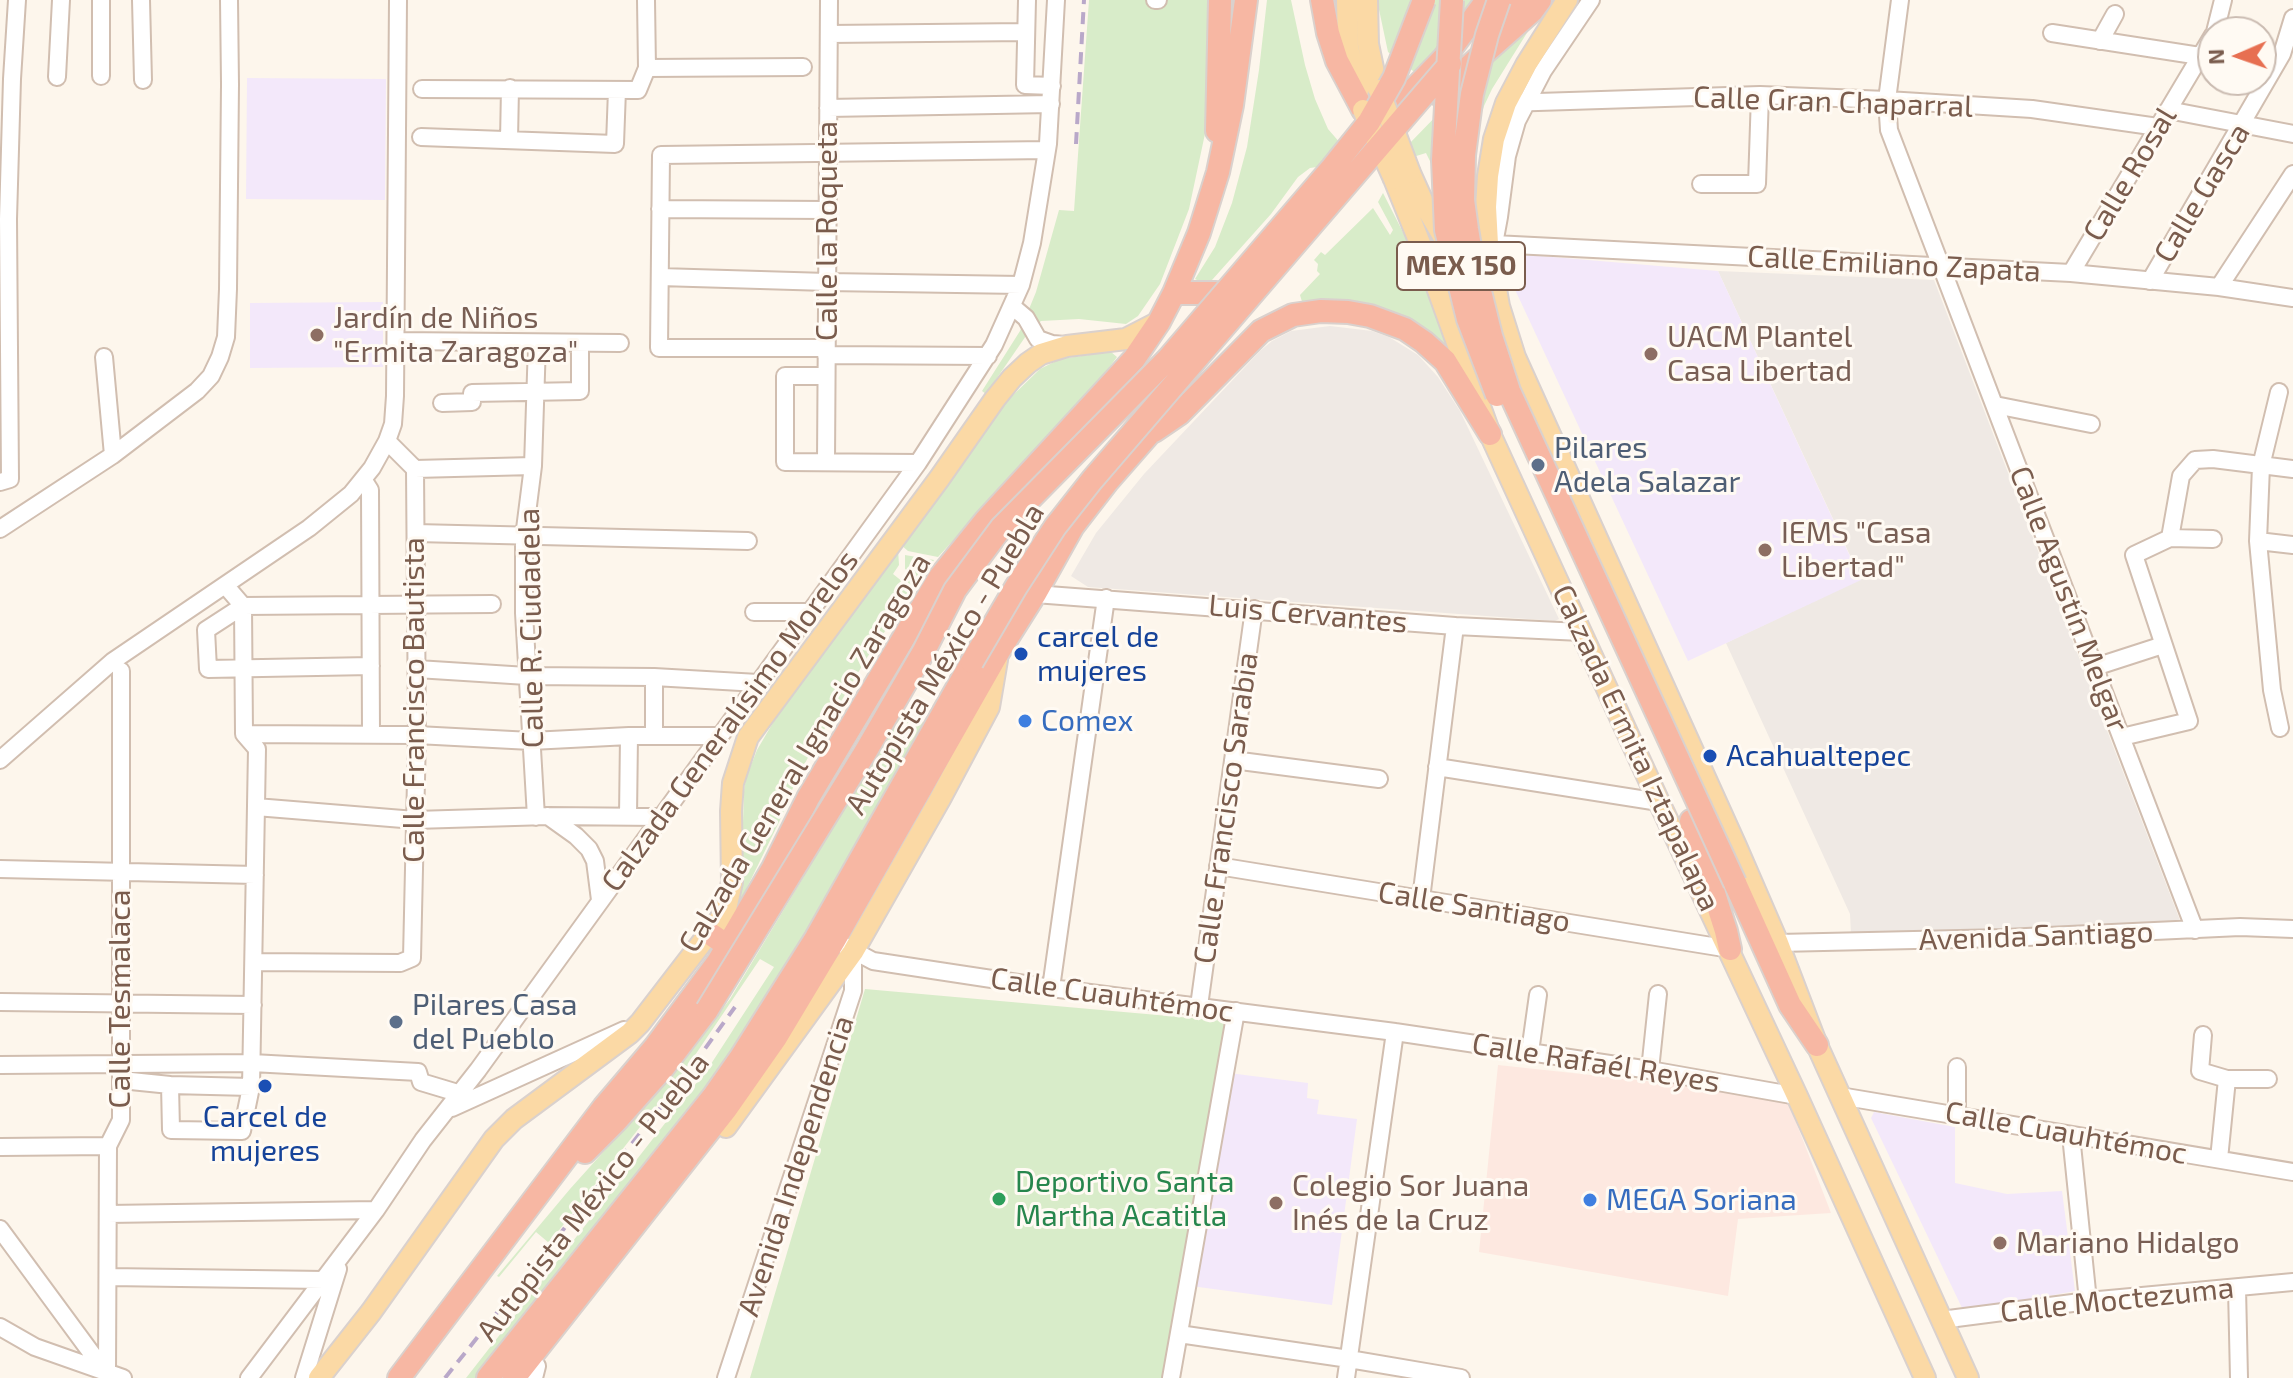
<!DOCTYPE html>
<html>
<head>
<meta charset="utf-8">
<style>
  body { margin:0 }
  #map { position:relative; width:2293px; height:1378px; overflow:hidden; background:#fdf6ec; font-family:"Exo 2",sans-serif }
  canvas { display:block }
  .north { position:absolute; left:2197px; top:16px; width:80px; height:80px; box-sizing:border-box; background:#fffaf3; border:2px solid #cabbb1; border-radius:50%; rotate:268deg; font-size:22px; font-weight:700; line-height:32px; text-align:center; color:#7a5c4d }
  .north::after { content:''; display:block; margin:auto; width:28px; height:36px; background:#e76f51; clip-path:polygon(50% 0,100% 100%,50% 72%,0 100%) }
</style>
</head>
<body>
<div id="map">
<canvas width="2293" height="1378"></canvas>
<div class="north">N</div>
</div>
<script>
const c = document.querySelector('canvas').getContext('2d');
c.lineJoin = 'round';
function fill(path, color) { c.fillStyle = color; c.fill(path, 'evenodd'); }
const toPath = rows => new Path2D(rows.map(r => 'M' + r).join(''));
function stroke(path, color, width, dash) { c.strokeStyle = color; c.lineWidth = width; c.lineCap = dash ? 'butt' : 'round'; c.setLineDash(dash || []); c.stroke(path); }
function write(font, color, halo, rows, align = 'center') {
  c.font = font + ' "Exo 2",sans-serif'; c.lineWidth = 6; c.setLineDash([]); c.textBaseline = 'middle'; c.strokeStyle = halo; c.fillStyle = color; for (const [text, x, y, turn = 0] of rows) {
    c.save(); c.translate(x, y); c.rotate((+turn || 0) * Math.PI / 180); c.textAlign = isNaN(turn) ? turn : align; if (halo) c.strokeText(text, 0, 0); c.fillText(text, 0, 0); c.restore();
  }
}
fill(toPath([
  [1498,1065,1786,1096,1831,1213,1738,1219,1728,1296,1479,1252]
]), '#fde8e0');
fill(toPath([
  [1718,271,1934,280,2181,923,1851,934,1850,914,1726,643,1861,579],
  [1330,326,1372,331,1389,337,1418,355,1438,377,1460,411,1559,619,1555,621,1088,587,1071,576,1096,533,1144,474,1260,351,1272,341,1291,331]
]), '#efe9e4');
fill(toPath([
  [247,78,386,79,385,200,246,199],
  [1517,254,1718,271,1861,580,1688,661,1511,281,1518,281],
  [383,302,383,367,250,368,250,303],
  [1229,1073,1308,1083,1307,1098,1319,1100,1317,1114,1357,1119,1332,1305,1191,1286],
  [1874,1112,1955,1127,1955,1183,2007,1194,2062,1191,2075,1291,1964,1312,1871,1118]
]), '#f3e8fa');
fill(toPath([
  [1089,0,1211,0,1206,129,1189,209,1160,284,1138,316,1126,324,1079,319,1041,321,1030,330,986,394,982,391,1020,331,1036,292,1059,210,1074,211],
  [1267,0,1291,0,1305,65,1315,99,1328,129,1341,144,1324,166,1310,168,1298,177,1271,214,1212,280,1199,281,1195,279,1215,247,1232,203,1247,147,1259,70],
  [1377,0,1478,0,1417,74,1388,52],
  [1545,4,1492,89,1484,106,1479,122,1458,218,1426,153,1413,157,1408,145],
  [1383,193,1409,244,1457,367,1446,353,1303,305,1300,295,1320,274,1317,271,1318,264,1314,260,1321,252,1325,255,1373,208,1390,235,1393,230,1378,202],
  [1111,352,1117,357,1097,384,938,557,908,551,901,545,991,422,1007,401,1040,369,1060,359],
  [898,549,899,565,893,574,903,582,910,572,905,569,905,555,934,560,868,656,812,750,796,780,781,818,737,908,741,884,744,791,746,778,757,750,774,721],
  [884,698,944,735,727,1059,477,1378,466,1378,709,1067,774,967,760,959,687,1067,549,1243,536,1232,499,1277,497,1276,570,1189,667,1081,730,999,804,876,789,867],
  [865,989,1225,1021,1163,1378,750,1378]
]), '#d8ecc9');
const minor = toPath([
  [101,0,101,76],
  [141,0,143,80],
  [1027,0,1025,85,1052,86],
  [1155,0,1158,0],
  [1900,0,1887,100,1889,130,2195,930],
  [2215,32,2223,0],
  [2052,33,2200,56],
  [829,34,1026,32],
  [2100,41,2115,14],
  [647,68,803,67],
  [57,77,61,0],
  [422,89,638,90,647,68,646,0],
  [1506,103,1760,95,1887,100,2032,109,2158,127],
  [828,108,1051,104],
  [2168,110,2293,134],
  [421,137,615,144,617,90],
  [509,140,510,88],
  [1701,184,1757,184,1760,95],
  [660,209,827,210],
  [1490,244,1494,244,1499,217,1507,156,1517,121,1543,71,1591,0],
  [1494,244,2071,273,2219,287,2293,298],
  [2071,273,2213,35],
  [660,277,827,282,1021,285],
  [2150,281,2282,54,2293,18],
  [2219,287,2293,174],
  [1013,307,1026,318,1038,339,1052,344,1065,345],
  [396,341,620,343],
  [826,348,659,348,661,155,1047,150],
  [826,355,988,356],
  [104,357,113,455],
  [826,376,785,376,785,462,918,463],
  [2279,392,2261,466,2258,541,2272,690,2280,728],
  [442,403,472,402,472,393,580,391,580,343],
  [1995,405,2091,424],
  [826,462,829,0],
  [415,469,533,466],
  [363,479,370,490,371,734],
  [0,482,10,479,8,219,12,79,17,0],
  [0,529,113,455,197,391,211,376,220,357,226,337,228,289,230,84,229,0],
  [416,533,748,541],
  [2170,538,2181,476,2195,460,2213,459,2293,469],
  [2258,541,2293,545],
  [225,585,243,606,244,734,257,749,251,1087,242,1131,171,1130,170,1085,251,1087],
  [1035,594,1455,626,1581,632],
  [754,612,809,612],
  [371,666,208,669,206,630,243,606,492,604],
  [2095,667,2163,645],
  [417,669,527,676,654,677,758,683],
  [244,734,417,735,531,741,629,736,720,736],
  [654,736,654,677],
  [2122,737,2189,721,2134,555,2170,538,2213,539],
  [0,760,113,661,309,528,351,494,372,468,387,441,393,424,395,396,398,0],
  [1233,760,1379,779],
  [1437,767,1659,802],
  [256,807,415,820,548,816,661,817],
  [548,816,576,836,589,849,595,861,600,900],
  [628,816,629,736],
  [536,817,524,613,524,537,533,466,537,343],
  [1218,866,1730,949],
  [0,869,255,875],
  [1421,899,1455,626],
  [1778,943,2005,938,2240,927,2293,929],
  [843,945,873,961,1051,988,1395,1032,1650,1070,1797,1096],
  [254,962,400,963,412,958,417,735,415,469,387,441],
  [1051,988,1106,598],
  [0,1002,253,1005],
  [1199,1006,1254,609],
  [2203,1035,2200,1071,2227,1079,2268,1079],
  [1530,1052,1538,995],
  [0,1065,252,1063,418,1072,421,1082,461,1094],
  [1650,1070,1658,994],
  [121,1080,170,1085],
  [1840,1096,2293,1172],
  [452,1108,624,1030],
  [1957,1115,1957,1067],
  [2071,1135,2088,1301],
  [0,1147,108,1146],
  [2219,1159,2227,1079],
  [108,1214,376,1210],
  [0,1229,109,1377],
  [109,1277,324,1280],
  [2237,1288,2239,1378],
  [1941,1320,2088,1301,2293,1282],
  [0,1327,35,1347,123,1378],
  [1179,1334,1349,1359,1461,1378],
  [107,1373,108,1146,121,1120,121,671],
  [249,1378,376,1210,423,1140,478,1070,918,463,994,345,1021,285,1032,243,1048,144,1056,0],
  [304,1378,338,1269],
  [534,1378,537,1366],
  [726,1378,853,991,853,952],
  [1171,1378,1236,1011],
  [1346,1378,1395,1032]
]);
const major = toPath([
  [1347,0,1348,47,1358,91],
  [1367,0,1368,44,1377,87],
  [1567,0,1526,65,1506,103,1494,139,1488,176,1486,207,1488,244,1499,306,1515,357,1736,846,1778,943,1817,1045,1968,1378],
  [1410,173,1424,204,1447,243],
  [1394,179,1430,268,1490,434,1659,802,1797,1096,1925,1378],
  [726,1127,853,952,940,799,989,707,997,660],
  [319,1378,371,1312,494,1139,514,1119,630,1033,640,1023,720,919,726,909,732,882,731,811,733,783,748,737,939,479,995,399,1012,378,1028,363,1041,354,1067,346,1126,339,1159,322]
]);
const highway = toPath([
  [1322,0,1328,33,1337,61,1363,110],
  [1485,32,1518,0],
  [1438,94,1532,11,1540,0],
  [1217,131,1220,0],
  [1359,146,1444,58,1487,0],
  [1174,293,1216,293],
  [1154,431,1179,414,1261,331,1293,315,1321,311,1348,312,1370,316,1405,329,1424,342,1445,361,1490,434],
  [1691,821,1726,931,1730,949],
  [1735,883,1790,1005,1817,1045],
  [709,933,728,946],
  [585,1152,616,1121,663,1068,707,1010],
  [399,1378,604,1107,655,1047,718,962,773,868,808,798,940,577,986,520,1134,359,1159,322,1174,293,1199,233,1218,172,1232,105,1246,0],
  [488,1378,713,1097,741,1057,816,938,972,662],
  [514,1378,726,1109,775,1039,835,939,999,651,1035,594,1073,526,1107,482,1149,434,1170,398]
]);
stroke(minor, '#d1beb0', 20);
stroke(major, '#dad1cd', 24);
stroke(highway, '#dad1cd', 26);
stroke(minor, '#fff', 16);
stroke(major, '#fbd9a5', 20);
stroke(highway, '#f7b7a3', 22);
stroke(toPath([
  [1076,144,1084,0],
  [445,1378,681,1082,735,1007]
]), '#b9a8c9', 4, [12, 8]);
const majorBridge = toPath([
  [1379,90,1410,173],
  [1363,110,1394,179]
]);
const highwayBridge = toPath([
  [1452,0,1443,160,1446,230,1468,319,1497,395],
  [1499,0,1487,35,1472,94,1464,155,1463,200,1467,229,1472,259,1491,336,1509,391,1735,883],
  [972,662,1016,587,1055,527,1092,480,1450,64],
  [707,1010,866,751,924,651,955,590,1001,528,1168,359,1332,168,1369,122,1394,78,1424,0]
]);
stroke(majorBridge, '#dad1cd', 24, []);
stroke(highwayBridge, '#dad1cd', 26, []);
stroke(majorBridge, '#fbd9a5', 20);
stroke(highwayBridge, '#f7b7a3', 22);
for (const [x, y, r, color] of [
  [317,335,8,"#8d6e63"],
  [1651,354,8,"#8d6e63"],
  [1538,465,8,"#5c6f8a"],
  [1765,550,8,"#8d6e63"],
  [1021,654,8,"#1a4fb4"],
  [1025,721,8,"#3f7fe0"],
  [1710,756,8,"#1a4fb4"],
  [396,1022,8,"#5c6f8a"],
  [265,1086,8,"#1a4fb4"],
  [999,1199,8,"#2e9e5b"],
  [1590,1200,8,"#3f7fe0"],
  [1276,1203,8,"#8d6e63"],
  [2000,1243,8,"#8d6e63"]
]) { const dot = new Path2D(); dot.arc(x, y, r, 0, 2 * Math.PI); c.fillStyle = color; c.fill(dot); stroke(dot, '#fffaf3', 3); }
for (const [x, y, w] of [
  [1461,266,128]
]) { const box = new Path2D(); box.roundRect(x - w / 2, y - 24, w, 48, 6); c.fillStyle = '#fffaf3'; c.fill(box); stroke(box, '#7a5c4d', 2); }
write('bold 28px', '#7a5c4d', null, [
  ["MEX 150",1461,266]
]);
write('30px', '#7a5c4d', '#fffaf3', [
  ["Calle Gran Chaparral",1833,102,2],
  ["Calle Rosal",2130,174,-59],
  ["Calle Gasca",2202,193,-59],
  ["Calle la Roqueta",827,231,-90],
  ["Calle Emiliano Zapata",1894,264,3],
  ["Calle Agustín Melgar",2069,599,69],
  ["Luis Cervantes",1308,614,5],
  ["Calle R. Ciudadela",531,628,-91],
  ["Autopista México - Puebla",945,659,-59],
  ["Calle Francisco Bautista",414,700,-90],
  ["Calzada Generalísimo Morelos",730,721,-54],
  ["Calzada Ermita Iztapalapa",1636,748,65],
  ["Calzada General Ignacio Zaragoza",805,753,-59],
  ["Calle Francisco Sarabia",1226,808,-82],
  ["Calle Santiago",1474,907,9],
  ["Avenida Santiago",2036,936,-2],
  ["Calle Cuauhtémoc",1112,995,8],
  ["Calle Tesmalaca",120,999,-90],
  ["Calle Rafaél Reyes",1596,1063,9],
  ["Calle Cuauhtémoc",2066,1133,10],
  ["Avenida Independencia",796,1166,-72],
  ["Autopista México - Puebla",593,1197,-52],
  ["Calle Moctezuma",2117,1300,-6]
]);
write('30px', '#785e54', '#fffaf3', [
  ["Jardín de Niños",333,318],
  ["\"Ermita Zaragoza\"",333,352],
  ["UACM Plantel",1667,337],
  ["Casa Libertad",1667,371],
  ["IEMS \"Casa",1781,533],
  ["Libertad\"",1781,567],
  ["Colegio Sor Juana",1292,1186],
  ["Inés de la Cruz",1292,1220],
  ["Mariano Hidalgo",2016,1243]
], 'left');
write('30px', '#4e5e75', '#fffaf3', [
  ["Pilares",1554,448],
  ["Adela Salazar",1554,482],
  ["Pilares Casa",412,1005],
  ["del Pueblo",412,1039]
], 'left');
write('30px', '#164399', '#fffaf3', [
  ["carcel de",1037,637],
  ["mujeres",1037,671],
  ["Acahualtepec",1726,756],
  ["Carcel de",265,1117,"center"],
  ["mujeres",265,1151,"center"]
], 'left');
write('30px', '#366cbe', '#fffaf3', [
  ["Comex",1041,721],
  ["MEGA Soriana",1606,1200]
], 'left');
write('30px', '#27864d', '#fffaf3', [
  ["Deportivo Santa",1015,1182],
  ["Martha Acatitla",1015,1216]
], 'left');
</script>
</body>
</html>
